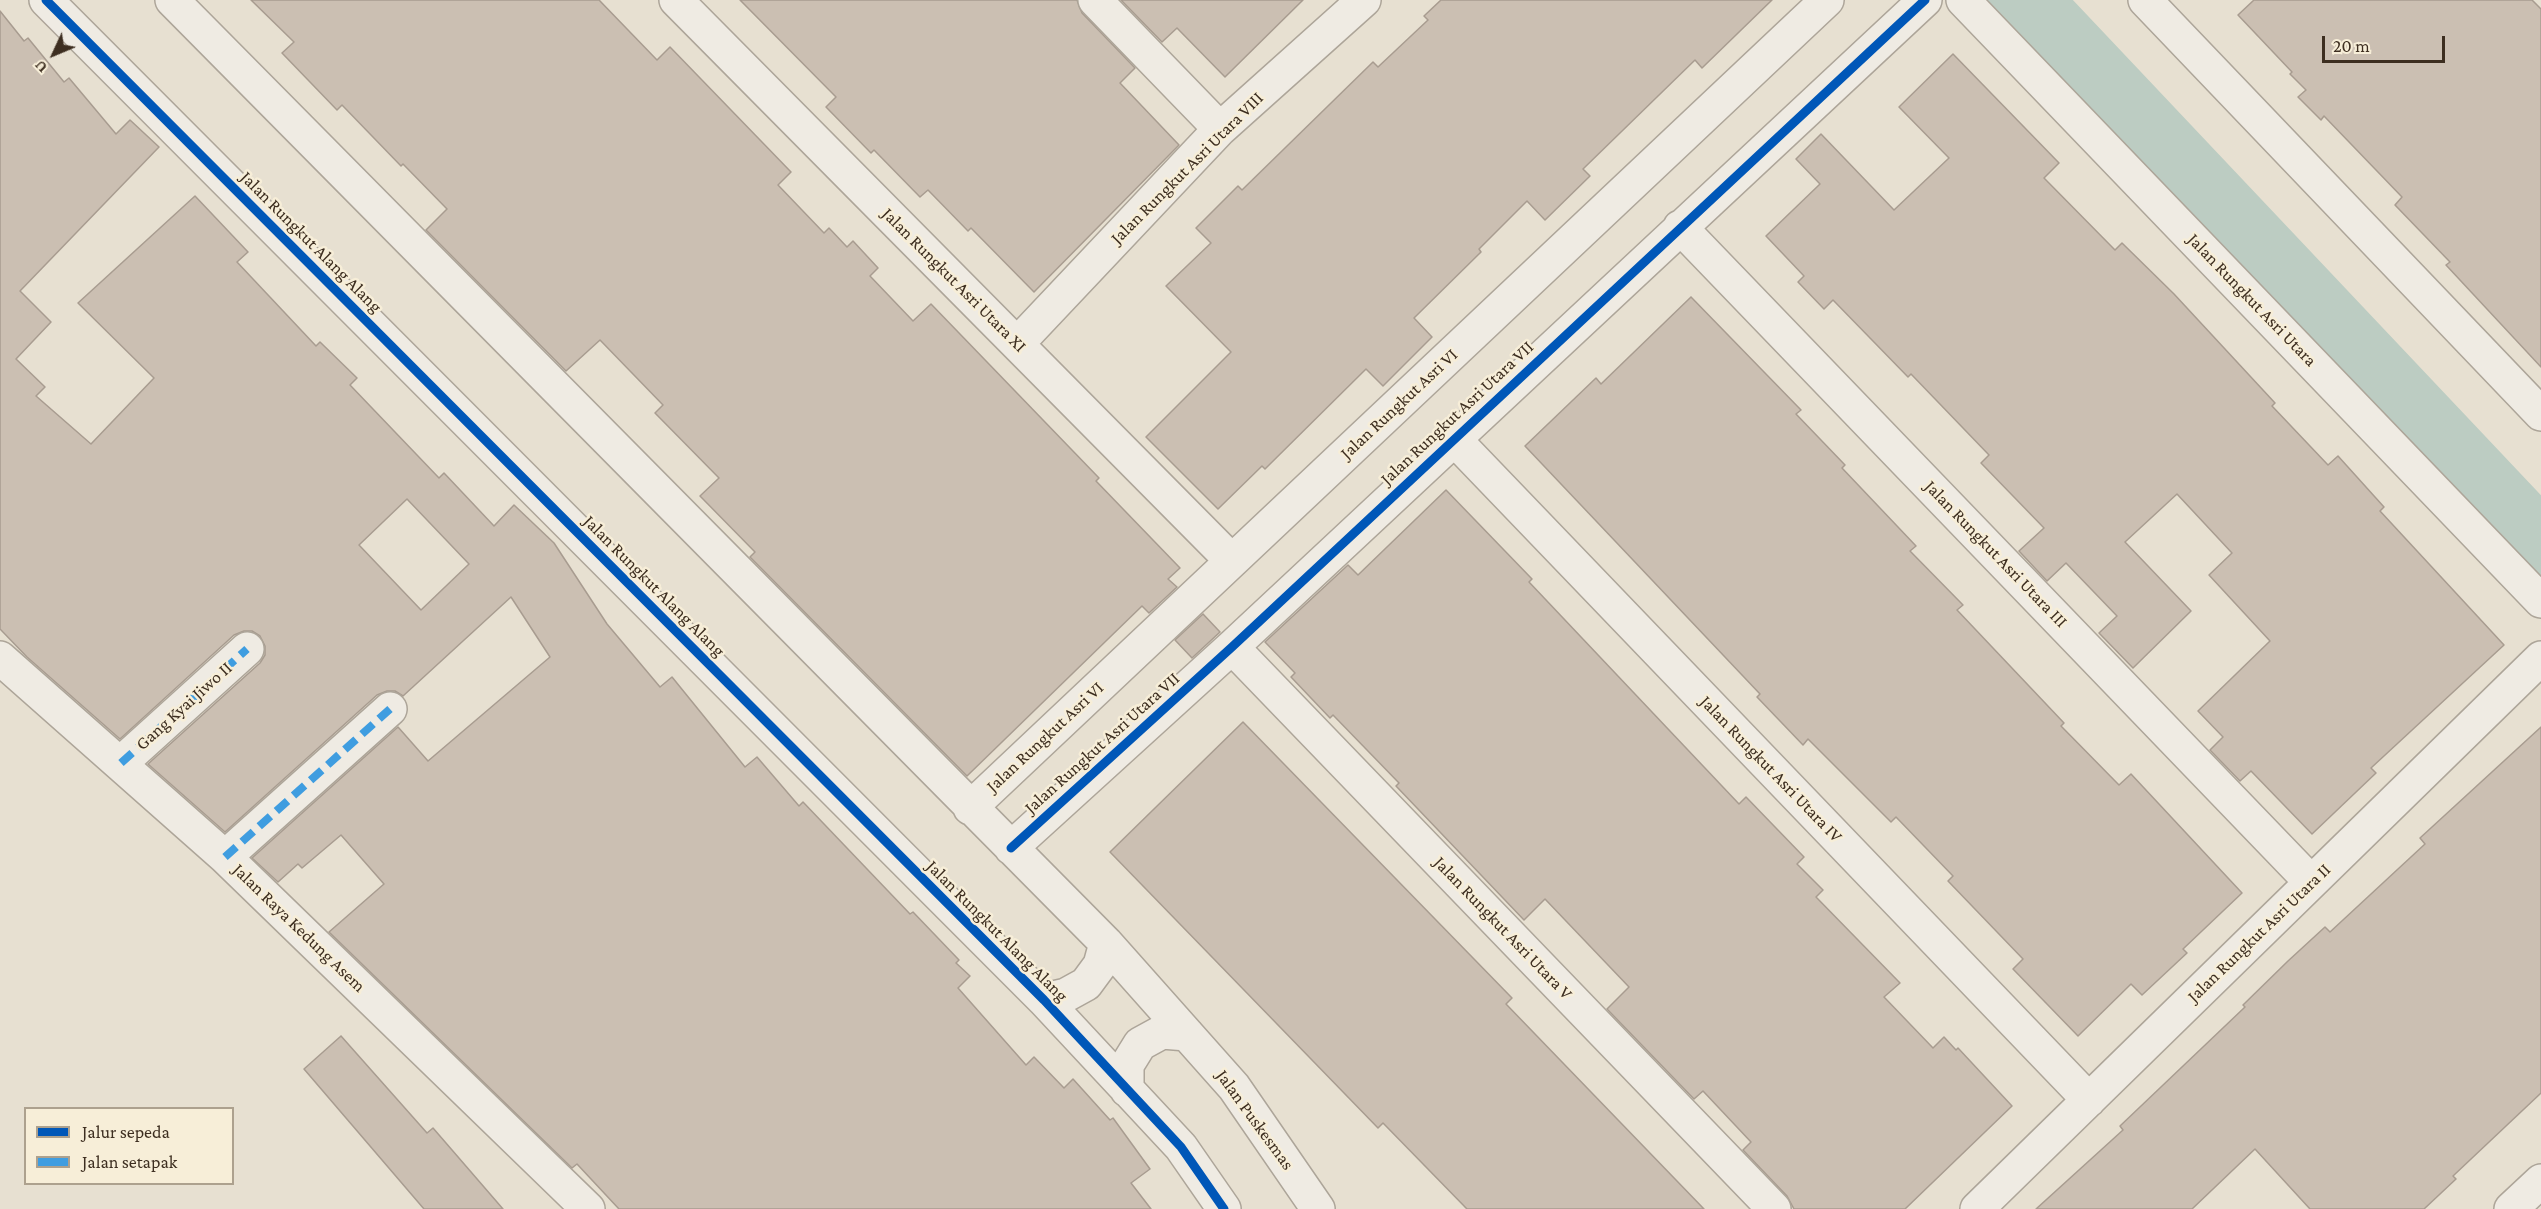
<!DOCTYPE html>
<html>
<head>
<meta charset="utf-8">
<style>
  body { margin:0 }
  #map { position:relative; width:2541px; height:1209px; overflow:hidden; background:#e7e0d1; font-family:"Crimson Pro",serif }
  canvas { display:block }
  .legend { position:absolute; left:24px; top:1107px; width:210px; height:78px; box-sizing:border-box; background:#f7eed8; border:2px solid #ada18e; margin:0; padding:8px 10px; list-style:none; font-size:18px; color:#3d2e20 }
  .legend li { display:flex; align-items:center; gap:12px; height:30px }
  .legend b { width:30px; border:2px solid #ada18e }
  .north { position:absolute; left:24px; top:24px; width:60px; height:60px; -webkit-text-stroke:4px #f7eed8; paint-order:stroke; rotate:226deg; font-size:16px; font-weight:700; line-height:24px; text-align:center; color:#3d2e20 }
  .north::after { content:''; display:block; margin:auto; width:21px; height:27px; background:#3d2e20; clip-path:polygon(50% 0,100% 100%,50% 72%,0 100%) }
  .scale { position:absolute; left:2322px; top:36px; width:123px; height:27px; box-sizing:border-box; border:3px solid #3d2e20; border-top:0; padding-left:8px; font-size:18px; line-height:21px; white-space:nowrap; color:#3d2e20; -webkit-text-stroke:4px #f7eed8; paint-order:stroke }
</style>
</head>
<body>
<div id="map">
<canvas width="2541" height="1209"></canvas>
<ul class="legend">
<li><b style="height:8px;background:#0057b8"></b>Jalur sepeda</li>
<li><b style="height:8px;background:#3f9de0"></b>Jalan setapak</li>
</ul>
<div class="north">U</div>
<div class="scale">20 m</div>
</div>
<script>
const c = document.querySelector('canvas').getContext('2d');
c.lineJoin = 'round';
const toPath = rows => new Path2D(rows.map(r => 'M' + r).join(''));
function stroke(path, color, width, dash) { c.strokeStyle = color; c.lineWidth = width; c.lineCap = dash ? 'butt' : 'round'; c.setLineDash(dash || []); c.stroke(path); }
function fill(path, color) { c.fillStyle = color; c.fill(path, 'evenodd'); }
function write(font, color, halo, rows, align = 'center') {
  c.font = font + ' "Crimson Pro",serif'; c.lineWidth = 5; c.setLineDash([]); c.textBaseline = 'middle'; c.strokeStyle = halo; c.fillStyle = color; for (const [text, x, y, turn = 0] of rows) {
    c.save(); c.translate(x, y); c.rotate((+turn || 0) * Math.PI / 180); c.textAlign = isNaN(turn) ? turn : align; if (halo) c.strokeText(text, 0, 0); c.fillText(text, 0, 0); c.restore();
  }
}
stroke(toPath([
  [2022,0,2541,549]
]), '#bcccc2', 74);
const building = toPath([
  [251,0,599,0,657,60,670,47,791,172,778,185,824,233,829,228,847,247,853,241,878,268,870,276,913,321,931,304,1099,478,1096,481,1180,568,1168,579,1177,587,1149,613,1142,606,967,776,750,557,755,552,700,496,719,478,655,413,663,405,600,340,566,371,426,230,447,209,403,164,401,166,342,105,337,110,282,53,294,42,251,0],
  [740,0,1077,0,1082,13,1135,68,1120,83,1179,145,1034,292,971,228,968,231,928,190,920,197,874,150,871,153,826,107,836,97,740,0],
  [1121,0,1303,0,1225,77,1177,28,1162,42,1121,0],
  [1441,0,1772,0,1702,68,1695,60,1583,169,1590,176,1545,220,1527,201,1479,249,1481,252,1414,318,1432,337,1383,386,1366,369,1265,469,1262,466,1218,509,1146,437,1231,352,1166,286,1211,243,1196,228,1238,186,1242,190,1373,62,1378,67,1428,20,1424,16,1441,0],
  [2254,0,2532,0,2541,9,2541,367,2446,265,2450,262,2395,205,2402,197,2324,116,2321,120,2298,97,2306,90,2290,74,2292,72,2238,15,2254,0],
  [0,11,24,41,28,38,64,82,69,78,116,134,130,120,159,147,20,291,51,322,16,359,45,387,36,396,91,444,154,378,78,303,195,196,248,252,237,262,316,346,320,342,357,378,350,385,439,478,444,473,494,526,514,505,554,543,607,624,660,687,672,677,745,767,757,757,799,806,803,802,910,914,913,912,959,960,956,963,970,976,958,988,1026,1065,1034,1057,1064,1088,1073,1079,1110,1120,1113,1118,1150,1169,1131,1183,1151,1209,619,1209,577,1164,572,1168,329,932,384,884,341,835,302,868,298,864,278,882,252,858,398,727,428,761,550,657,511,597,403,696,395,691,387,691,377,695,225,832,148,764,260,663,265,655,265,646,260,636,252,631,244,631,234,635,120,739,27,657,0,629,0,11],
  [407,499,469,564,421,610,359,545,407,499],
  [1953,54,2059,163,2044,178,2115,250,2122,243,2174,294,2275,403,2272,406,2328,465,2338,456,2384,507,2380,511,2504,645,2371,768,2376,773,2312,834,2251,771,2240,781,2210,750,2223,737,2198,711,2270,641,2209,575,2232,553,2177,494,2125,542,2191,611,2133,668,2099,633,2117,616,2066,563,2047,581,2019,551,2044,528,1981,463,1989,455,1911,374,1908,377,1833,300,1824,309,1798,282,1804,276,1766,236,1820,184,1796,159,1821,134,1894,210,1949,158,1899,107,1953,54],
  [1691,297,1801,410,1796,414,1845,465,1842,468,1916,546,1910,551,1963,605,1957,610,2064,723,2061,726,2119,785,2131,774,2242,893,2183,949,2187,953,2142,995,2131,984,2078,1036,2013,969,2023,959,1948,881,1953,876,1896,817,1891,822,1808,739,1803,745,1757,697,1760,694,1525,446,1596,378,1601,384,1691,297],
  [1446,490,1532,579,1529,582,1739,804,1746,797,1804,857,1797,864,1823,890,1816,897,1900,983,1884,997,1933,1048,1944,1037,1956,1050,1958,1048,2012,1106,1905,1209,1794,1209,1787,1196,1743,1150,1751,1142,1703,1091,1694,1099,1607,1009,1629,987,1545,899,1524,920,1396,786,1399,783,1333,715,1330,718,1291,677,1295,673,1265,642,1348,565,1358,575,1446,490],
  [1203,614,1220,632,1192,658,1175,640,1203,614],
  [1243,722,1512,998,1506,1004,1704,1209,1467,1209,1383,1123,1378,1128,1110,852,1243,722],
  [2541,727,2541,1093,2453,1176,2456,1179,2424,1209,2310,1209,2255,1149,2192,1209,2036,1209,2123,1130,2120,1126,2245,1007,2243,1005,2288,961,2325,927,2330,932,2425,844,2420,838,2541,727],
  [341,1036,427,1133,433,1128,503,1209,424,1209,304,1069,341,1036]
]);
fill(building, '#cbbfb2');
stroke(building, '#a89c90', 1.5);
const minor = toPath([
  [46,0,1044,1000,1181,1147,1224,1209],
  [172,0,1106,943,1234,1087,1318,1209],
  [676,0,1232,561],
  [1095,0,1220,129],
  [1963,0,2541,601],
  [2145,0,2541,414],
  [1680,227,2311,882],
  [1017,344,1220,129,1364,0],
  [1454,439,2089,1100],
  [1232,647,1774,1209],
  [0,658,225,857,588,1209],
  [121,763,247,649],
  [970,808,1827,0],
  [1011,848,1232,647,1925,0],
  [225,857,390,709],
  [1044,1000,1066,995,1086,984,1100,965,1106,943],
  [1127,1090,1127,1065,1140,1044,1162,1032,1187,1034],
  [1977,1209,2541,658],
  [2511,1209,2541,1181]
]);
stroke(minor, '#ada599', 36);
stroke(minor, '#efebe3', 33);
stroke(toPath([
  [121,763,247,649],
  [225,857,390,709]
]), '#3f9de0', 8, [15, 8]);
stroke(toPath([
  [46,0,1044,1000,1181,1147,1224,1209],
  [1011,848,1232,647,1925,0]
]), '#0057b8', 9);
write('18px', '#3d2e20', '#f7eed8', [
  ["Jalan Rungkut Asri Utara VIII",1187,168,-45],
  ["Jalan Rungkut Alang Alang",311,242,45],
  ["Jalan Rungkut Asri Utara XI",954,280,45],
  ["Jalan Rungkut Asri Utara",2252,300,46],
  ["Jalan Rungkut Asri VI",1399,404,-43],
  ["Jalan Rungkut Asri Utara VII",1457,413,-43],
  ["Jalan Rungkut Asri Utara III",1996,554,46],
  ["Jalan Rungkut Alang Alang",654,586,45],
  ["Gang Kyai Jiwo II",184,706,-42],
  ["Jalan Rungkut Asri VI",1045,737,-43],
  ["Jalan Rungkut Asri Utara VII",1102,743,-42],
  ["Jalan Rungkut Asri Utara IV",1771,769,46],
  ["Jalan Raya Kedung Asem",299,928,44],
  ["Jalan Rungkut Asri Utara V",1503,928,46],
  ["Jalan Rungkut Alang Alang",997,931,45],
  ["Jalan Rungkut Asri Utara II",2259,933,-44],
  ["Jalan Puskesmas",1255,1120,54]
]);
</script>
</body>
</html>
